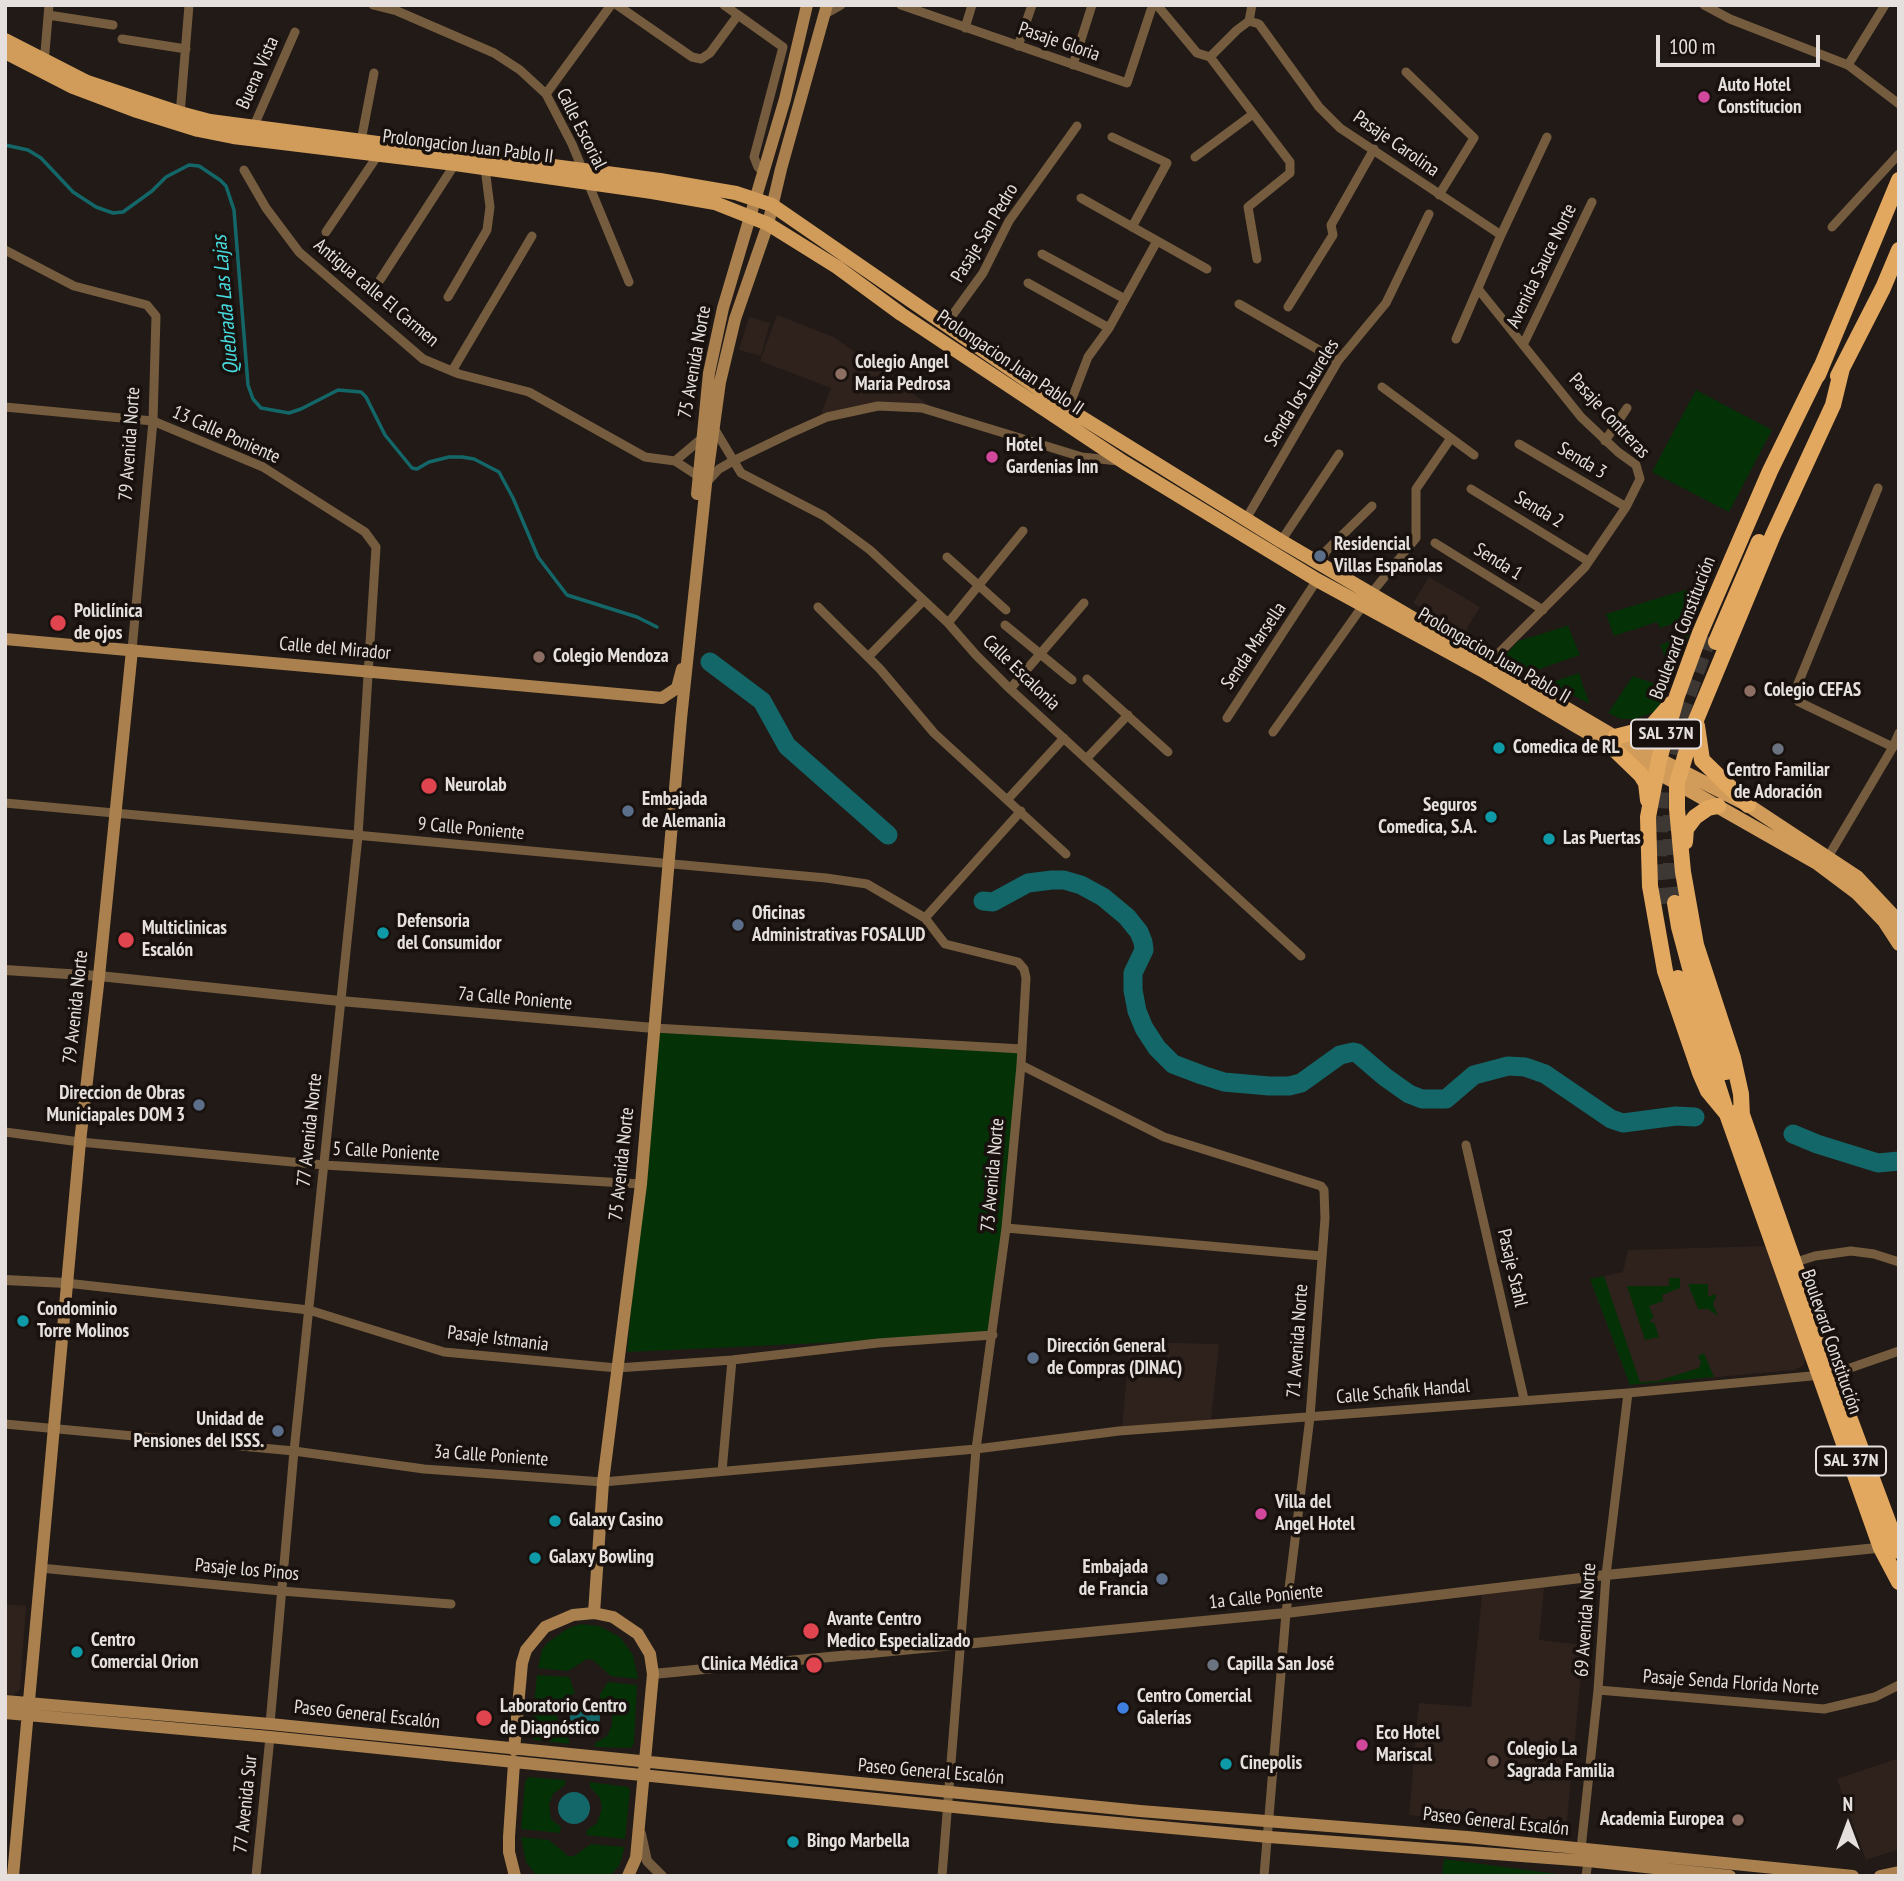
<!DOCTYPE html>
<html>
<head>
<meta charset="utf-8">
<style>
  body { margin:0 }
  #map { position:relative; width:1904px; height:1881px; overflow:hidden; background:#211a17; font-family:"PT Sans Narrow",sans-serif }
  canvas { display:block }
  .frame { position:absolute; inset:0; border:7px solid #e5e0de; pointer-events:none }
  .north { position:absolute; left:1813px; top:1790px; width:70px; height:70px; -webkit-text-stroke:5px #18110e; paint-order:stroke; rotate:0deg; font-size:19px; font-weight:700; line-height:28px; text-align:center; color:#e5e0de }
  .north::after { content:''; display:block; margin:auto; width:24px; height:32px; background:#e5e0de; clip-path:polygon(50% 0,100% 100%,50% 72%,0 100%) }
  .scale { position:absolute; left:1656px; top:35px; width:164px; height:32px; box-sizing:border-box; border:4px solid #e5e0de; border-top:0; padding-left:9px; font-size:21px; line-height:24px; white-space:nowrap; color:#e5e0de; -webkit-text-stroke:5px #18110e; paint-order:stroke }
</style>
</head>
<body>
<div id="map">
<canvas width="1904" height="1881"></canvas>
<div class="frame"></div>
<div class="north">N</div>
<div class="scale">100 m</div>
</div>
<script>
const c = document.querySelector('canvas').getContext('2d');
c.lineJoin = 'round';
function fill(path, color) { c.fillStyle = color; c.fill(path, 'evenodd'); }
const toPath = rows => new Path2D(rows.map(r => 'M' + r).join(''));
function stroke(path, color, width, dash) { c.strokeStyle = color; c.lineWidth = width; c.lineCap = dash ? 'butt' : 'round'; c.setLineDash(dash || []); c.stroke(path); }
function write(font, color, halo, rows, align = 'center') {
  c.font = font + ' "PT Sans Narrow",sans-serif'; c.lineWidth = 7; c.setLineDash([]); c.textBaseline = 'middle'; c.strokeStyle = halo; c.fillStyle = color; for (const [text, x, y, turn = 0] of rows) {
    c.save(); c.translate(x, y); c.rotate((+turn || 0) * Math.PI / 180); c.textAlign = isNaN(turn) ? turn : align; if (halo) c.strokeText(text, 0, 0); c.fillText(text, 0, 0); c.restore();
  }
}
fill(toPath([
  [777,315,834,337,930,406,878,403,820,417,831,388,760,361],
  [749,317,770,323,761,356,739,350],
  [1429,577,1480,607,1464,633,1413,603],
  [1767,1246,1806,1357,1803,1366,1794,1370,1630,1385,1590,1279,1623,1272,1628,1250],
  [1130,1342,1219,1344,1211,1420,1122,1427],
  [1544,1587,1539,1640,1584,1645,1566,1830,1409,1815,1419,1703,1471,1707,1482,1595],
  [5,1604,26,1606,20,1689,13,1695,5,1694],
  [1899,1758,1899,1849,1866,1860,1837,1779]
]), '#2f221c');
fill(toPath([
  [1696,390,1772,430,1729,512,1652,472],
  [1698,586,1708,589,1696,616,1660,628,1657,622,1614,636,1606,614,1568,626,1580,655,1531,672,1504,657,1518,641],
  [1690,633,1672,672,1660,645],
  [1579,673,1583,686,1590,704,1549,683],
  [1633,676,1666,688,1661,703,1654,712,1634,719,1621,719,1608,713],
  [658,1025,1020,1051,993,1335,627,1352],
  [1604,1276,1640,1382,1657,1381,1699,1368,1701,1362,1698,1356,1704,1353,1714,1377,1630,1385,1590,1279],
  [1669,1278,1680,1278,1680,1288,1662,1295,1663,1301,1649,1306,1654,1318,1650,1320,1652,1323,1654,1322,1659,1337,1645,1340,1627,1286,1669,1286],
  [1688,1284,1708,1284,1708,1297,1715,1294,1716,1297,1713,1304,1718,1316,1708,1309,1698,1309],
  [581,1624,599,1626,620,1637,633,1655,638,1679,611,1676,593,1660,587,1659,568,1671,538,1668,542,1650,547,1643,567,1629],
  [537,1675,569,1677,575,1693,564,1699,560,1704,557,1717,560,1730,569,1739,569,1744,535,1740,531,1736],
  [608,1682,637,1685,634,1743,631,1748,595,1747,595,1743,607,1736,612,1725,612,1711,599,1696],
  [528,1777,565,1780,565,1785,553,1794,549,1804,551,1819,561,1827,560,1833,521,1829,525,1782],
  [590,1782,628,1787,630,1791,625,1839,586,1835,587,1830,597,1823,602,1808,600,1798,590,1787],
  [521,1837,549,1840,568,1856,574,1856,591,1844,625,1847,619,1866,610,1876,537,1876,526,1862],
  [1444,1859,1565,1875,1565,1876,1442,1876]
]), '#053107');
fill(toPath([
  '570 1717a15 15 0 1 1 30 0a15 15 0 1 1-30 0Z',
  '558 1808a16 16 0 1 1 32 0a16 16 0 1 1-32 0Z'
]), '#146768');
stroke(toPath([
  [5,145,28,150,41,158,73,192,96,207,113,213,123,212,152,191,166,177,189,165,199,166,220,180,226,186,234,210,248,385,253,399,261,408,289,413,301,409,338,390,361,392,366,397,385,435,412,468,417,469,429,462,449,457,462,457,474,459,499,472,513,498,538,557,567,595,637,617,657,627]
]), '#146768', 3.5);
stroke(toPath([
  [710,662,762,701,787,746,888,835],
  [983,901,993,902,1028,883,1052,880,1064,880,1081,885,1103,897,1127,917,1139,932,1143,942,1144,950,1133,973,1133,990,1137,1011,1144,1028,1157,1048,1173,1064,1202,1075,1224,1082,1269,1086,1289,1086,1301,1083,1340,1055,1353,1052,1357,1053,1385,1077,1409,1094,1422,1099,1446,1099,1474,1075,1508,1066,1525,1067,1545,1074,1611,1119,1623,1123,1676,1116,1695,1117],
  [1793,1134,1817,1144,1878,1163,1899,1161]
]), '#146768', 19);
stroke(toPath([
  [1672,740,1709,637],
  [1672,779,1684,729],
  [1671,815,1671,868,1675,903],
  [1663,904,1659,861,1661,790,1663,772]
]), '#3e3835', 16, [16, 8]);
stroke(toPath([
  [373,5,397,11,494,53,520,70,546,94,572,144,629,282],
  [617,5,692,57,701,59,710,53,738,15],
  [724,5,783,47,754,157,758,167,764,173],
  [901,5,1127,83,1151,10],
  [1157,5,1197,53,1210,57,1290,162,1290,173,1248,207,1257,259],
  [1704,5,1730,19,1848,65,1899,104],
  [825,14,841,5],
  [48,15,113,25],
  [1249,21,1252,5],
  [965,28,972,5],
  [122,39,186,49],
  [1018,46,1032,5],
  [1210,57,1237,30,1249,21,1259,24,1319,107,1340,128,1501,235,1456,339],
  [44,64,49,5],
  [1073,65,1092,5],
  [1848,65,1885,5],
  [1406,72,1474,138,1439,195],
  [546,94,611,5],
  [180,115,189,5],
  [253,128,295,32],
  [1112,137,1167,163,1132,227],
  [361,141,374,73],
  [1195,157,1253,114],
  [244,170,266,208,299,252,423,359,459,374,529,392,645,457,675,461,698,476],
  [1081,198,1207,269],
  [1832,227,1899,154],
  [326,232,378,155],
  [1501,235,1547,137],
  [5,250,74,286,147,305,156,316,153,421,132,650],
  [1042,254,1125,299],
  [380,280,455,164],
  [1028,283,1109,328],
  [1479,290,1581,417,1618,452,1636,465,1640,479,1626,507,1585,567,1490,662],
  [448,297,487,230,490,207,485,168],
  [1239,304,1338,361],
  [1288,307,1333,235,1331,225,1374,149],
  [946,324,983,273,1009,221,1077,126],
  [1523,345,1592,202],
  [452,371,532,236],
  [1382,387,1474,455],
  [5,407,153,421,263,467,365,532,376,547,358,836,294,1451,270,1724],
  [1068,409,1088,357,1109,328,1157,241],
  [714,428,741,473,824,516,870,550,948,623,976,655,1010,689,1301,956],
  [1605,441,1627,408],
  [1519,444,1626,507],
  [675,461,701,439],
  [707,482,719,469,733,461,789,434,827,417,878,406,922,408,1082,457,1118,461],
  [1878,488,1795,691,1796,698,1799,702,1893,747],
  [1471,489,1588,561],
  [1246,519,1338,361,1386,303,1429,214],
  [1281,541,1339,454],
  [1435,543,1543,610],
  [947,557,1006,610],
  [1320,564,1326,551,1372,506],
  [1370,595,1416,538,1416,489,1451,438],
  [818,607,880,669,934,733,1066,854],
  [948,623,1023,531],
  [1005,625,1072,680],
  [868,657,923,601],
  [1087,679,1168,752],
  [1010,689,1084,603],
  [1227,718,1317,580],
  [1273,732,1364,604],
  [1087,758,1128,715],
  [1008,799,1064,738],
  [5,803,826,878,867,884,925,918],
  [1828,857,1893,747,1899,733],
  [654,1028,1022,1049],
  [1021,1065,1164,1137,1321,1186,1324,1190,1325,1218,1310,1417,1286,1613,1264,1876],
  [5,1132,80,1142,324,1165,641,1184],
  [1466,1145,1524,1399],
  [1006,1228,1322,1256],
  [1793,1263,1815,1256,1851,1251,1874,1254,1899,1262],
  [66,1283,309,1310,444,1352,617,1368,732,1360,878,1343,993,1335],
  [5,1424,294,1451,424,1469,603,1482,976,1449,1119,1431,1628,1393,1833,1374,1899,1351],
  [722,1471,732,1360],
  [40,1568,281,1591,451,1604],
  [1598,1690,1824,1709,1875,1697,1899,1685],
  [1581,1849,1598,1690,1606,1575,1628,1393],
  [256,1876,270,1737],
  [942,1876,976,1449,1006,1228,1021,1065,1026,978,1024,969,1018,962,945,944,925,918,1021,811],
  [1586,1876,1588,1861]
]), '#755c3e', 9);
stroke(toPath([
  [5,970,99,976,340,1001,654,1028],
  [5,1280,66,1283],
  [653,1674,1286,1613,1606,1575,1887,1547],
  [641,1834,647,1861,662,1876]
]), '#755c3e', 10);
stroke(toPath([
  [697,494,709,373,723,308,785,99,807,5],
  [5,639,662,698],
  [662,698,677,688,682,669],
  [594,1613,603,1482,641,1184,681,719,706,484,720,382,735,319,768,224,781,169,827,5],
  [5,1701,270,1724,1140,1811,1467,1837,1853,1876],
  [5,1713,270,1737,1052,1817,1269,1837,1588,1861,1730,1876],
  [514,1750,522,1663,526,1650,545,1627,573,1615,594,1613,613,1617,638,1634,650,1654,653,1674,636,1858,628,1876],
  [514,1763,509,1837,509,1852,515,1876],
  [13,1876,80,1142,99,976,132,650],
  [1880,1876,1899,1872]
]), '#a9804e', 12);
stroke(toPath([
  [5,40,87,82,180,113,210,121,660,180,736,193,772,205,1068,409,1281,541,1615,737,1748,805,1857,877,1899,922],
  [5,52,73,87,134,110,198,130,233,137,455,164,652,192,715,203,768,224,837,267,901,314,1125,463,1317,580,1482,670,1578,727,1817,863,1857,893,1884,921,1899,944]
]), '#d19c5a', 14);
stroke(toPath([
  [1818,375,1899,180],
  [1838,376,1883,288,1899,250],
  [1716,642,1759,542],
  [1697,726,1702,760,1748,805],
  [1615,737,1650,728,1671,704],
  [1612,747,1641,775,1646,783,1648,800],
  [1685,842,1686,829,1695,817,1708,808,1718,806],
  [1675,903,1679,927,1694,983,1726,1072],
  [1678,978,1710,1061,1727,1114,1881,1548,1899,1582],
  [1740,1109,1833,1374,1899,1551],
  [1727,1114,1708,1091,1700,1073,1665,971,1650,886,1648,817,1659,760,1677,696,1700,633,1770,471,1821,367],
  [1742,1116,1741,1094,1733,1058,1696,945,1683,872,1677,809,1677,783,1696,720,1773,535,1833,405,1842,368]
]), '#e3a85f', 16);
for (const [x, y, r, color] of [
  [1704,97,7,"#d1479c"],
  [841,374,7,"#8d6e63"],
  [992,457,7,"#d1479c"],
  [1320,556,7,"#5c6f8a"],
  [58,623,9,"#e0444e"],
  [539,657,7,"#8d6e63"],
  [1750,691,7,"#8d6e63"],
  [1499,748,7,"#0f9aa8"],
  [1778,749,7,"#6b7280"],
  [429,786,9,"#e0444e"],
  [628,811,7,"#5c6f8a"],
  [1491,817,7,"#0f9aa8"],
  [1549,839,7,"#0f9aa8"],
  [738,925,7,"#5c6f8a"],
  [383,933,7,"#0f9aa8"],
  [126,940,9,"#e0444e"],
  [199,1105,7,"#5c6f8a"],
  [23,1321,7,"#0f9aa8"],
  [1033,1358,7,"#5c6f8a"],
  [278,1431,7,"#5c6f8a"],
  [1261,1514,7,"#d1479c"],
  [555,1521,7,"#0f9aa8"],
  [535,1558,7,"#0f9aa8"],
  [1162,1579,7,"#5c6f8a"],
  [811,1631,9,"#e0444e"],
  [77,1652,7,"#0f9aa8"],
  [814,1665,9,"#e0444e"],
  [1213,1665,7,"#6b7280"],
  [1123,1708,7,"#3f7fe0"],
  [484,1718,9,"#e0444e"],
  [1362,1745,7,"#d1479c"],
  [1493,1761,7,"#8d6e63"],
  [1226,1764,7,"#0f9aa8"],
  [1738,1820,7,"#8d6e63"],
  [793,1842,7,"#0f9aa8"]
]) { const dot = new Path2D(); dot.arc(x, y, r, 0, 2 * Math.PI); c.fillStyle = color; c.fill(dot); stroke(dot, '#18110e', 2.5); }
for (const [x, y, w] of [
  [1666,734,70],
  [1851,1461,70]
]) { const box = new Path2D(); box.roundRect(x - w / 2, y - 14.5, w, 29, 5); c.fillStyle = '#18110e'; c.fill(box); stroke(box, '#e5e0de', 2); }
write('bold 18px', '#e5e0de', null, [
  ["SAL 37N",1666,734],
  ["SAL 37N",1851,1461]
]);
write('19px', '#e5e0de', '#18110e', [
  ["Pasaje Gloria",1059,42,19],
  ["Buena Vista",258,73,-66],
  ["Calle Escorial",581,129,63],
  ["Pasaje Carolina",1396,144,35],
  ["Prolongacion Juan Pablo II",468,147,7],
  ["Pasaje San Pedro",985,233,-59],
  ["Avenida Sauce Norte",1542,266,-64],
  ["Antigua calle El Carmen",376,293,40],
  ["75 Avenida Norte",695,362,-80],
  ["Prolongacion Juan Pablo II",1010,363,34],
  ["Senda los Laureles",1302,393,-58],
  ["Pasaje Contreras",1609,416,47],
  ["13 Calle Poniente",226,435,24],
  ["79 Avenida Norte",130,444,-86],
  ["Senda 3",1582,461,31],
  ["Senda 2",1539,510,31],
  ["Senda 1",1498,562,32],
  ["Boulevard Constitución",1683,628,-69],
  ["Senda Marsella",1254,646,-56],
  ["Calle del Mirador",335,649,5],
  ["Prolongacion Juan Pablo II",1494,656,30],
  ["Calle Escalonia",1021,673,44],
  ["9 Calle Poniente",471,829,5],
  ["7a Calle Poniente",515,999,5],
  ["79 Avenida Norte",76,1007,-84],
  ["77 Avenida Norte",310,1130,-84],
  ["5 Calle Poniente",386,1152,3],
  ["75 Avenida Norte",622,1164,-84],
  ["73 Avenida Norte",993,1175,-85],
  ["Pasaje Stahl",1512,1268,77],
  ["Pasaje Istmania",498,1339,7],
  ["71 Avenida Norte",1298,1341,-86],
  ["Boulevard Constitución",1831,1342,71],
  ["Calle Schafik Handal",1403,1392,-5],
  ["3a Calle Poniente",491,1456,4],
  ["Pasaje los Pinos",247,1570,5],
  ["1a Calle Poniente",1266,1597,-6],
  ["69 Avenida Norte",1586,1620,-86],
  ["Pasaje Senda Florida Norte",1731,1683,4],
  ["Paseo General Escalón",367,1715,6],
  ["Paseo General Escalón",931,1772,5],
  ["77 Avenida Sur",246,1804,-84],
  ["Paseo General Escalón",1496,1822,6]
]);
write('bold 19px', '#e5e0de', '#18110e', [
  ["Auto Hotel",1718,86],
  ["Constitucion",1718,108],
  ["Colegio Angel",855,363],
  ["Maria Pedrosa",855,385],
  ["Hotel",1006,446],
  ["Gardenias Inn",1006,468],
  ["Residencial",1334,545],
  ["Villas Españolas",1334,567],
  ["Policlínica",74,612],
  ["de ojos",74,634],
  ["Colegio Mendoza",553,657],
  ["Colegio CEFAS",1764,691],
  ["Comedica de RL",1513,748],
  ["Centro Familiar",1778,771,"center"],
  ["de Adoración",1778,793,"center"],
  ["Neurolab",445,786],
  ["Embajada",642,800],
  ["de Alemania",642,822],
  ["Seguros",1477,806,"right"],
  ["Comedica, S.A.",1477,828,"right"],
  ["Las Puertas",1563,839],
  ["Oficinas",752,914],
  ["Administrativas FOSALUD",752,936],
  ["Defensoria",397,922],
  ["del Consumidor",397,944],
  ["Multiclinicas",142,929],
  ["Escalón",142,951],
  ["Direccion de Obras",185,1094,"right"],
  ["Municiapales DOM 3",185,1116,"right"],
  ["Condominio",37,1310],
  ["Torre Molinos",37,1332],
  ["Dirección General",1047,1347],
  ["de Compras (DINAC)",1047,1369],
  ["Unidad de",264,1420,"right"],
  ["Pensiones del ISSS.",264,1442,"right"],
  ["Villa del",1275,1503],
  ["Angel Hotel",1275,1525],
  ["Galaxy Casino",569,1521],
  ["Galaxy Bowling",549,1558],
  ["Embajada",1148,1568,"right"],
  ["de Francia",1148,1590,"right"],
  ["Avante Centro",827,1620],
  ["Medico Especializado",827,1642],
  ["Centro",91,1641],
  ["Comercial Orion",91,1663],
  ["Clinica Médica",798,1665,"right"],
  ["Capilla San José",1227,1665],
  ["Centro Comercial",1137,1697],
  ["Galerías",1137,1719],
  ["Laboratorio Centro",500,1707],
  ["de Diagnóstico",500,1729],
  ["Eco Hotel",1376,1734],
  ["Mariscal",1376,1756],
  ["Colegio La",1507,1750],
  ["Sagrada Familia",1507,1772],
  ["Cinepolis",1240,1764],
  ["Academia Europea",1724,1820,"right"],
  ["Bingo Marbella",807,1842]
], 'left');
write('italic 21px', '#47dcdf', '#18110e', [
  ["Quebrada Las Lajas",226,305,-95]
]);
</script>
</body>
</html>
